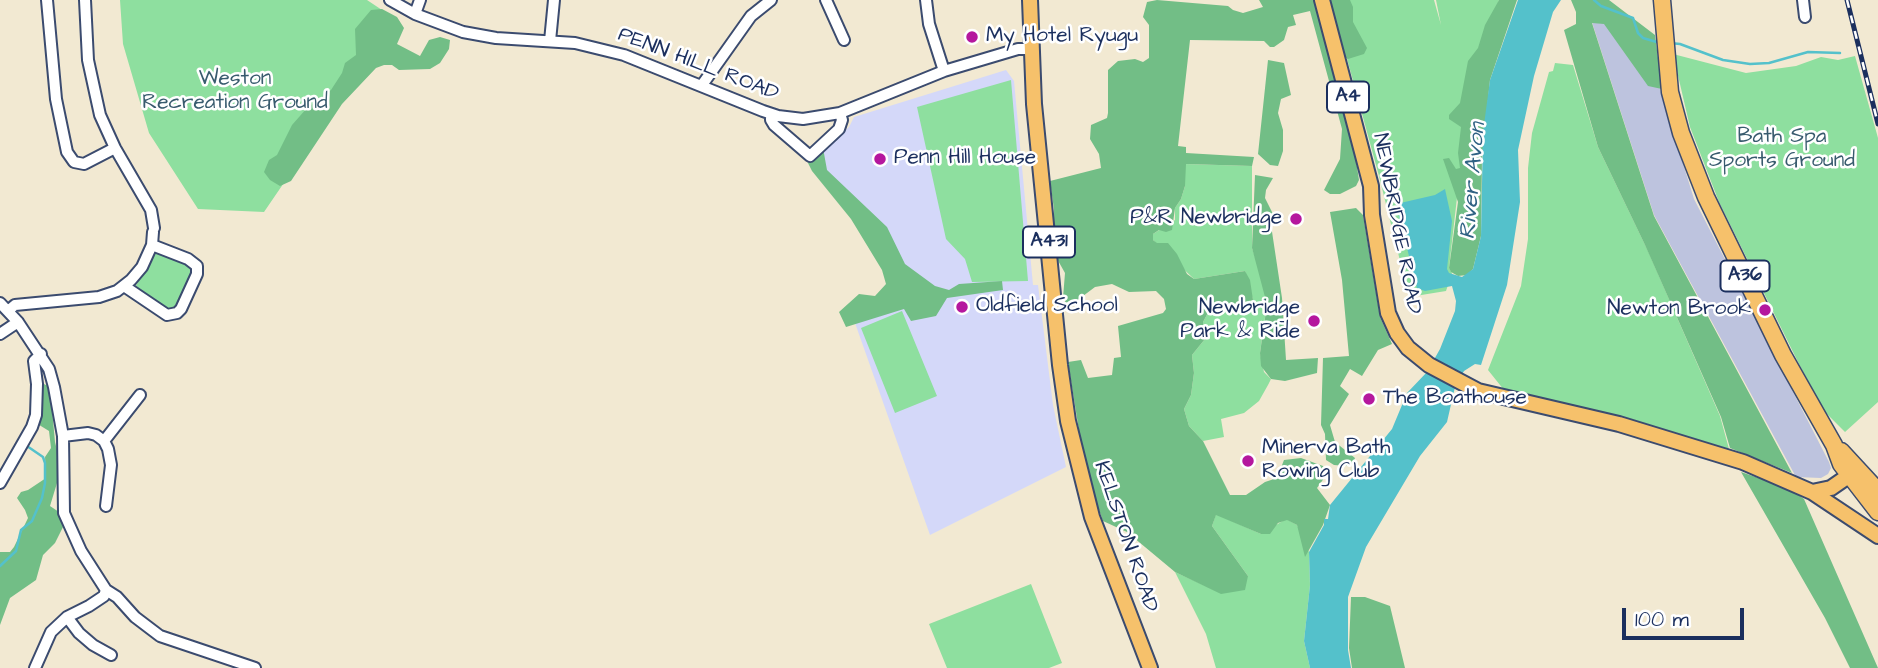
<!DOCTYPE html>
<html>
<head>
<meta charset="utf-8">
<style>
  body { margin:0 }
  #map { position:relative; width:1878px; height:668px; overflow:hidden; background:#f2e9d2; font-family:"Architects Daughter",sans-serif }
  canvas { display:block }
  .scale { position:absolute; left:1622px; top:608px; width:122px; height:32px; box-sizing:border-box; border:4px solid #1b2f5e; border-top:0; padding-left:9px; font-size:21px; line-height:24px; white-space:nowrap; color:#1b2f5e; -webkit-text-stroke:5px #fff; paint-order:stroke }
</style>
</head>
<body>
<div id="map">
<canvas width="1878" height="668"></canvas>
<div class="scale">100 m</div>
</div>
<script>
const c = document.querySelector('canvas').getContext('2d');
c.lineJoin = 'round';
function fill(path, color) { c.fillStyle = color; c.fill(path, 'evenodd'); }
const toPath = rows => new Path2D(rows.map(r => 'M' + r).join(''));
function stroke(path, color, width, dash) { c.strokeStyle = color; c.lineWidth = width; c.lineCap = dash ? 'butt' : 'round'; c.setLineDash(dash || []); c.stroke(path); }
function write(font, color, halo, rows, align = 'center') {
  c.font = font + ' "Architects Daughter",sans-serif'; c.lineWidth = 5; c.setLineDash([]); c.textBaseline = 'middle'; c.strokeStyle = halo; c.fillStyle = color; for (const [text, x, y, turn = 0] of rows) {
    c.save(); c.translate(x, y); c.rotate((+turn || 0) * Math.PI / 180); c.textAlign = isNaN(turn) ? turn : align; if (halo) c.strokeText(text, 0, 0); c.fillText(text, 0, 0); c.restore();
  }
}
fill(toPath([
  [1006,70,1014,81,1033,285,1038,285,1053,405,1066,467,930,535,855,323,910,291,815,157,849,127,854,117]
]), '#d4d8f9');
fill(toPath([
  [1598,14,1656,76,1694,199,1829,462,1831,468,1828,474,1821,478,1796,477,1654,215,1590,16]
]), '#bdc3de');
fill(toPath([
  [120,0,367,0,400,22,346,92,264,212,198,209,149,133,123,44],
  [1331,0,1434,0,1441,25,1436,0,1499,0,1475,75,1465,127,1449,268,1452,273,1446,291,1409,297,1379,176],
  [1673,54,1746,73,1796,66,1821,57,1838,60,1855,56,1878,138,1878,402,1845,432,1825,412,1799,364,1719,202,1690,127],
  [1555,63,1573,65,1598,147,1648,251,1720,416,1729,449,1624,417,1504,390,1488,370,1521,286,1528,239,1528,168,1532,133,1549,72,1553,71],
  [1011,80,1028,281,972,282,965,259,946,239,917,107],
  [1185,164,1252,166,1252,248,1268,296,1260,353,1264,372,1271,379,1268,385,1259,401,1244,413,1221,419,1224,437,1203,441,1189,426,1184,409,1191,395,1194,373,1192,355,1205,339,1203,322,1210,309,1253,300,1245,271,1194,279,1153,240,1153,234,1175,220,1175,208,1181,199,1185,186],
  [156,253,192,265,193,272,174,310,167,310,135,287],
  [902,311,937,396,895,413,861,328],
  [1216,514,1261,534,1286,519,1297,525,1309,552,1310,585,1304,641,1310,668,1216,668,1206,634,1175,572,1221,593,1248,576,1212,526],
  [1031,584,1062,663,1049,668,947,668,929,624]
]), '#8edf9f');
fill(toPath([
  [1157,0,1228,6,1233,10,1243,13,1263,7,1259,0,1314,0,1352,134,1359,180,1356,186,1340,194,1330,194,1324,190,1340,159,1342,129,1310,11,1293,15,1296,25,1288,27,1284,40,1274,47,1270,47,1264,41,1190,40,1178,146,1186,147,1186,153,1254,157,1252,166,1186,164,1185,186,1181,199,1175,208,1172,230,1166,232,1159,230,1153,234,1153,240,1157,243,1168,243,1177,254,1187,274,1194,279,1245,271,1250,280,1253,300,1210,309,1203,322,1205,339,1192,355,1194,373,1191,395,1184,409,1189,426,1203,441,1230,495,1246,495,1265,482,1277,478,1284,460,1301,458,1323,466,1327,474,1317,488,1330,505,1323,525,1305,557,1297,525,1287,520,1278,523,1270,534,1261,534,1216,515,1212,526,1248,576,1245,590,1221,594,1175,572,1127,532,1103,521,1086,474,1068,362,1081,360,1088,378,1112,375,1114,358,1121,357,1118,326,1163,313,1166,309,1164,299,1156,291,1129,292,1112,284,1095,287,1075,302,1066,303,1063,298,1065,273,1056,257,1053,245,1054,209,1050,181,1101,168,1099,154,1090,139,1091,125,1107,118,1108,113,1108,70,1118,61,1135,59,1143,62,1149,58,1149,25,1143,17,1147,2],
  [1327,0,1350,0,1353,7,1353,22,1367,48,1364,54,1348,59,1343,56],
  [1499,0,1517,0,1490,80,1482,158,1481,236,1473,269,1467,275,1458,276,1451,272,1449,268,1458,202,1443,159,1449,158,1456,169,1460,168,1458,153,1461,127,1449,119,1449,115,1460,103,1468,61,1478,48,1485,25],
  [1571,0,1609,0,1655,35,1662,89,1648,86,1604,24,1592,23,1654,216,1792,473,1730,448,1721,417,1645,245,1598,147,1564,30,1576,24,1576,12],
  [382,9,397,17,404,28,397,44,420,56,429,40,440,37,450,40,449,49,440,63,430,69,399,70,392,65,384,65,376,68,342,104,291,181,280,186,270,180,264,172,269,160,277,155,292,125,307,108,331,90,342,73,345,63,356,55,355,29,371,10],
  [1268,60,1284,63,1291,95,1281,99,1278,113,1283,130,1283,151,1278,166,1270,165,1258,154],
  [823,148,827,170,887,227,905,264,935,286,949,290,959,284,1002,281,1003,290,947,298,936,316,911,321,904,309,846,327,839,312,859,294,875,296,886,284,882,270,851,219,812,171,808,163,810,156],
  [1255,175,1273,178,1266,190,1265,198,1278,224,1271,225,1282,298,1286,360,1318,358,1317,373,1285,381,1271,379,1261,366,1260,353,1268,297,1265,297,1252,248],
  [1356,208,1363,215,1380,317,1392,344,1378,350,1362,376,1350,369,1340,386,1349,394,1330,425,1335,442,1355,458,1353,463,1346,466,1334,465,1326,460,1325,434,1321,425,1323,358,1349,356,1342,280,1330,212],
  [44,384,50,387,55,442,58,454,57,483,50,506,59,512,63,527,55,543,43,555,36,580,10,598,0,625,0,552,10,552,14,547,28,518,25,510,17,498,21,492,28,490,46,478,45,457,51,448,49,431,36,423,40,391],
  [1741,472,1788,488,1804,499,1878,668,1850,668,1825,618],
  [1351,597,1365,597,1390,606,1405,668,1352,668,1349,648]
]), '#72be86');
fill(toPath([
  [1518,0,1561,0,1553,12,1534,76,1518,150,1520,202,1507,285,1481,365,1475,364,1464,371,1455,387,1447,422,1420,456,1366,547,1348,597,1348,650,1351,668,1310,668,1304,641,1310,585,1309,552,1324,525,1324,519,1328,519,1330,505,1392,429,1407,393,1427,372,1440,349,1455,311,1456,301,1452,286,1425,291,1417,288,1396,204,1435,195,1445,189,1452,221,1447,269,1449,273,1462,277,1473,269,1481,236,1483,132,1490,80]
]), '#54c1cb');
stroke(toPath([
  [1594,0,1601,6,1633,18,1638,33,1643,38,1660,43],
  [1670,43,1680,44,1723,60,1750,64,1769,63,1808,52,1840,53],
  [0,566,16,551,21,530,32,521,42,498,45,483,45,463,43,457,24,444]
]), '#54c1cb', 2.5);
const minor = toPath([
  [47,0,56,99,67,152,74,162,84,164,115,148],
  [85,0,88,60,100,115,115,148,151,210,154,228],
  [390,0,415,14,463,32,496,38,575,43,624,55,763,111,778,116,803,119,840,113,944,71,1018,49,1031,49],
  [826,0,844,40],
  [926,0,929,24,944,71],
  [1803,0,1805,17],
  [415,14,420,0],
  [550,41,554,0],
  [702,85,751,16,771,0],
  [771,114,771,120,774,125,810,156,839,129,842,120,840,113],
  [124,286,167,315,177,313,181,309,197,274,197,266,188,259,152,245],
  [0,303,18,322,49,369,54,387,63,436,64,513,81,551,106,590,117,597,135,617,160,636,255,668],
  [9,310,15,305,99,297,117,291,131,280,142,267,152,245,153,232],
  [0,334,18,322],
  [63,436,88,433,96,435,104,441,108,449,111,465,106,506],
  [104,441,140,395],
  [0,483,32,427,36,415,37,384,34,361,41,354],
  [67,617,79,633,93,645,111,655],
  [35,668,51,632,67,617,89,606,104,596,106,590]
]);
const major = toPath([
  [1030,0,1034,104,1060,365,1068,421,1092,517,1150,668],
  [1322,0,1371,186,1372,215,1388,313,1397,333,1408,348,1429,365,1478,391,1619,424,1743,462,1812,492,1878,536],
  [1812,492,1831,488,1857,470]
]);
const highway = toPath([
  [1662,0,1670,92,1681,133,1706,197,1783,355,1834,445,1841,464,1878,512],
  [1841,451,1878,491]
]);
stroke(minor, '#3b4b6f', 14);
stroke(major, '#3b4b6f', 18);
stroke(highway, '#3b4b6f', 19);
stroke(minor, '#fff', 10);
stroke(major, '#f6c16b', 14);
stroke(highway, '#f6c16b', 16);
const rail = toPath([
  [1847,0,1878,124]
]);
stroke(rail, '#1b2f5e', 5);
stroke(rail, '#fff', 2.5, [8]);
for (const [x, y, r, color] of [
  [972,37,7,"#b5179e"],
  [880,159,7,"#b5179e"],
  [1296,219,7,"#b5179e"],
  [962,307,7,"#b5179e"],
  [1765,310,7,"#b5179e"],
  [1314,321,7,"#b5179e"],
  [1369,399,7,"#b5179e"],
  [1248,461,7,"#b5179e"]
]) { const dot = new Path2D(); dot.arc(x, y, r, 0, 2 * Math.PI); c.fillStyle = color; c.fill(dot); stroke(dot, '#fff', 2.5); }
for (const [x, y, w] of [
  [1348,97,42],
  [1049,242,52],
  [1745,276,49]
]) { const box = new Path2D(); box.roundRect(x - w / 2, y - 15.5, w, 31, 5); c.fillStyle = '#fff'; c.fill(box); stroke(box, '#1b2f5e', 2); }
write('bold 19px', '#1b2f5e', null, [
  ["A4",1348,97],
  ["A431",1049,242],
  ["A36",1745,276]
]);
write('21px', '#1b2f5e', '#fff', [
  ["My Hotel Ryugu",986,37],
  ["Penn Hill House",894,159],
  ["P&R Newbridge",1282,219,"right"],
  ["Oldfield School",976,307],
  ["Newbridge",1300,309,"right"],
  ["Park & Ride",1300,333,"right"],
  ["Newton Brook",1751,310,"right"],
  ["The Boathouse",1383,399],
  ["Minerva Bath",1262,449],
  ["Rowing Club",1262,473]
], 'left');
write('21px', '#1b2f5e', '#fff', [
  ["PENN HILL ROAD",698,65,21],
  ["NEWBRIDGE ROAD",1396,224,79],
  ["KELSTON ROAD",1125,537,71]
]);
write('21px', '#385b6e', '#fff', [
  ["Weston",235,80],
  ["Recreation Ground",235,104],
  ["Bath Spa",1782,138],
  ["Sports Ground",1782,162]
]);
write('italic 23px', '#2f6284', '#fff', [
  ["River Avon",1474,181,-85]
]);
</script>
</body>
</html>
